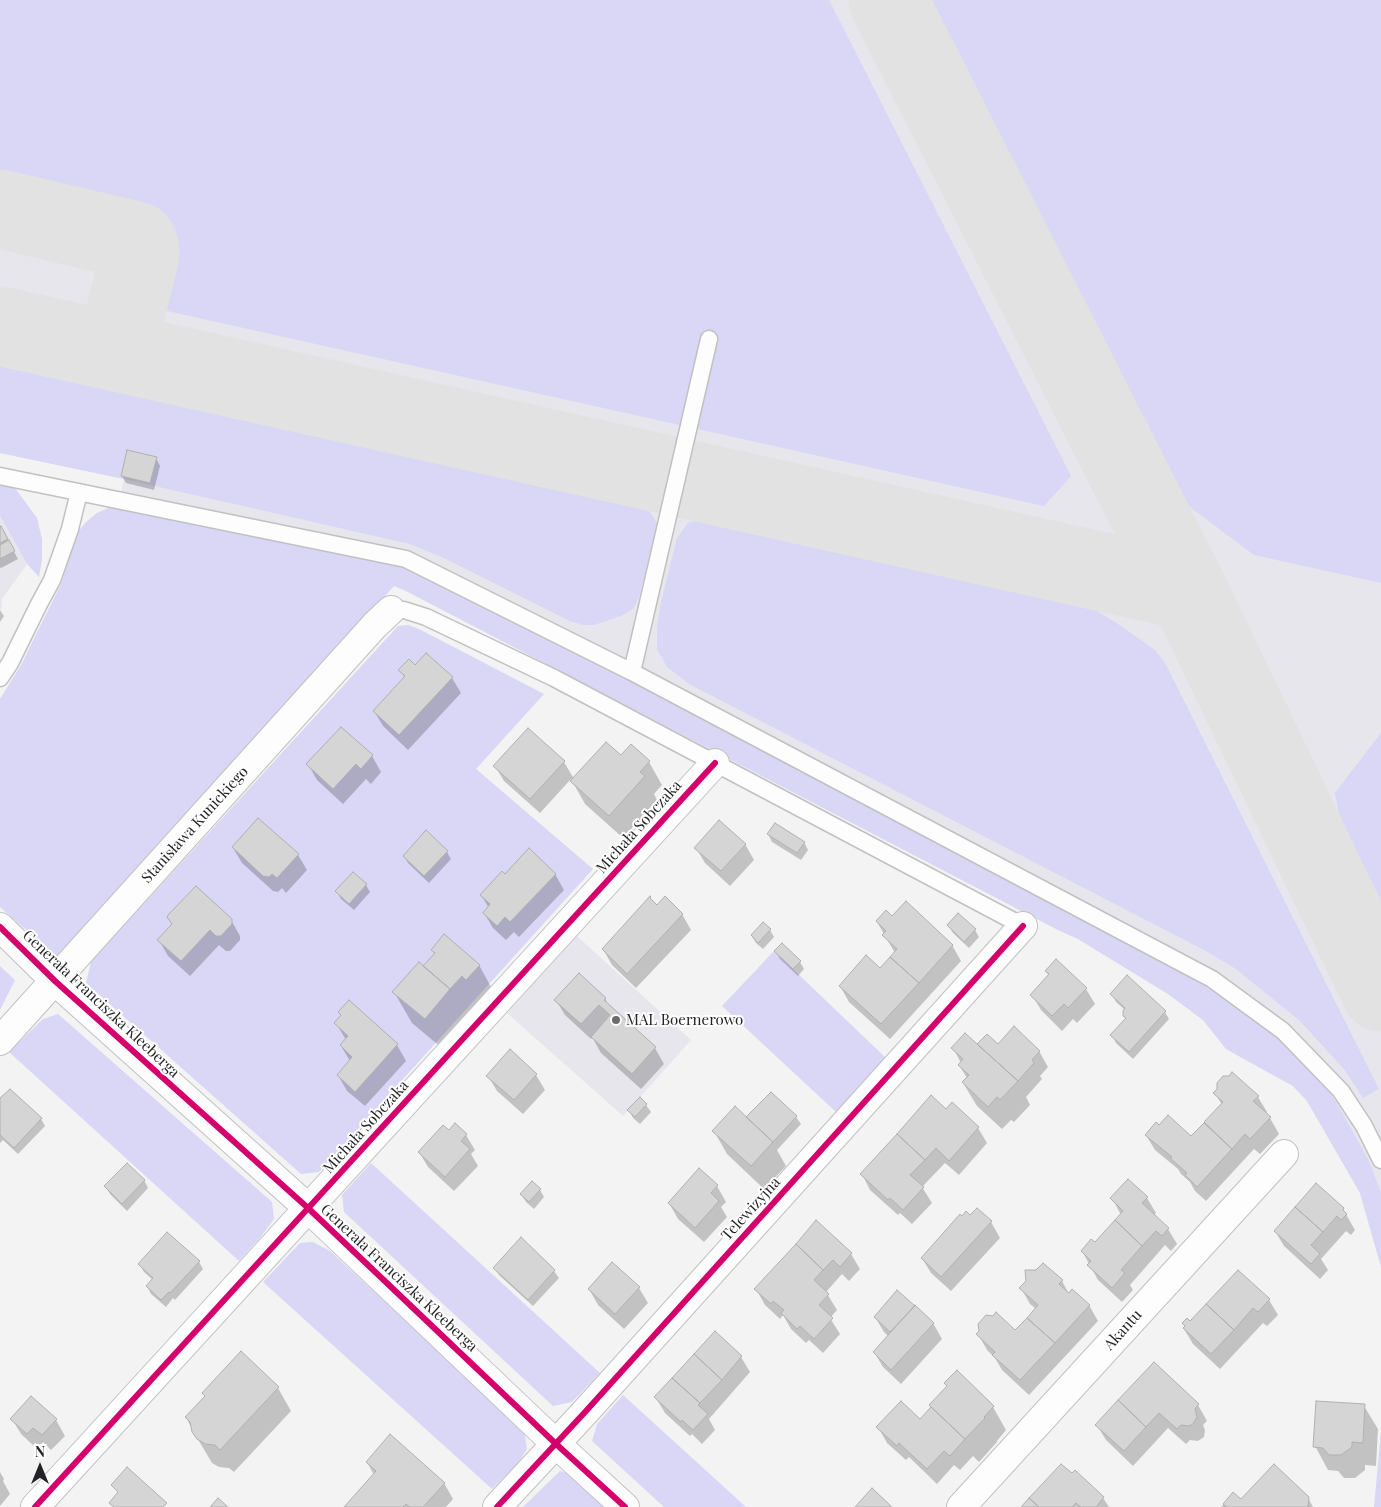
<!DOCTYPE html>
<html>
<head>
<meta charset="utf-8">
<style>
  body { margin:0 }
  #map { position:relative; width:1381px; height:1507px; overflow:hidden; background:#f3f3f4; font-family:"Playfair Display",serif }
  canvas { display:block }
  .north { position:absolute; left:15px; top:1442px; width:50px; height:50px; -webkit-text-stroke:4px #fff; paint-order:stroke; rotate:0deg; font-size:14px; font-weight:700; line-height:20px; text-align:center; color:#232325 }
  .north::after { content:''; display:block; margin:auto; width:18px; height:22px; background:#232325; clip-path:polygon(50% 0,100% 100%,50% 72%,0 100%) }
</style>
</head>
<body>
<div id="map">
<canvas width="1381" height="1507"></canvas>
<div class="north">N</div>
</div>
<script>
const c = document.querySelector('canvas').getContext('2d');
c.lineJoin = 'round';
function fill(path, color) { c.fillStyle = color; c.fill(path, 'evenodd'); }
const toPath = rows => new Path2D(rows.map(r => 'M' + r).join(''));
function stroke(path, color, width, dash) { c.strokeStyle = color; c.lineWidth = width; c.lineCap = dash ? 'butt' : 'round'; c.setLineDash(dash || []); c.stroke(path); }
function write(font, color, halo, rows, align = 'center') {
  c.font = font + ' "Playfair Display",serif'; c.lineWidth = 4; c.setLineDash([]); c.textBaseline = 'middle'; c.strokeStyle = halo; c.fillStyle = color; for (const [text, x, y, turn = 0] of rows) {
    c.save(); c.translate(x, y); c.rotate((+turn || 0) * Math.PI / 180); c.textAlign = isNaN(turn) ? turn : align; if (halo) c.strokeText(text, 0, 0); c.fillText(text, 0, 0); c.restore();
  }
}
fill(toPath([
  [0,0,1381,0,1381,1267,1360,1193,1307,1101,1293,1086,1226,1049,1203,1020,1168,994,1078,939,1056,929,404,590,394,586,111,528,124,479,0,453],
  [0,516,27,564,2,599,2,607,0,610],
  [577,936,691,1040,623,1116,507,1013]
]), '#e6e6ec');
fill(toPath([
  [0,0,829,0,1071,476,1044,506,163,310,153,291,165,234,0,192],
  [928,0,1381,0,1381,583,1254,555,1178,498],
  [0,365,648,509,657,523,639,597,633,609,621,616,594,625,583,625,570,621,446,559,410,544,124,479,0,453],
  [0,483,15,488,37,518,42,539,42,560,39,577,27,564,0,516],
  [117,504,395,562,435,577,1210,984,1259,1019,1306,1063,1335,1100,1369,1161,1381,1193,1381,1267,1360,1193,1307,1101,1293,1086,1226,1049,1203,1020,1168,994,1078,939,1056,929,404,590,394,586,57,957,0,907,0,699,21,665,61,584,77,533,86,522,97,513],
  [703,519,1090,607,1115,622,1155,650,1166,665,1379,1089,1363,1098,1344,1069,1300,1021,1236,969,1206,951,691,685,667,667,657,649,657,628,660,607,677,538,688,523],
  [408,625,419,629,544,694,476,769,593,869,319,1172,301,1174,86,983,91,962,119,931,398,626],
  [1381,733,1381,904,1341,826,1335,793],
  [774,951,886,1058,836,1112,722,1006],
  [0,966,15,980,0,1010],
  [58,1014,272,1202,274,1219,260,1238,239,1261,9,1052,43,1019],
  [371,1163,600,1373,572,1402,553,1406,344,1212,342,1195],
  [313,1242,330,1251,524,1430,527,1449,518,1463,492,1489,263,1282,300,1243],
  [623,1395,746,1507,664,1507,592,1441,597,1424],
  [1381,1431,1381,1507,1374,1507],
  [560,1471,574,1475,609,1507,523,1507]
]), '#d9d6f6');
fill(toPath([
  [156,458,160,466,154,490,126,483,122,476],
  [0,526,18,559,1,568,0,567],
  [0,610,4,616,0,622],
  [415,666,452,678,461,693,408,750,383,726,374,711,405,678,400,670],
  [341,729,372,756,381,772,371,784,366,779,343,804,317,780,308,764],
  [621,757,649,762,662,785,654,794,657,800,623,838,585,804,571,779,540,813,504,781,495,766,564,762,574,779],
  [768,834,804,842,808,850,801,860,772,842],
  [745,844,754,860,730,886,705,863,696,848],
  [233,848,298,855,307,870,286,893,282,888,278,892,273,891,242,863],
  [447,852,451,859,429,883,408,863,404,856],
  [353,873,366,885,370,892,354,910,341,899,337,891],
  [555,874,564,890,519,937,514,932,506,940,493,928,484,913,489,908,481,895,505,876],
  [657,907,682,914,691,930,636,988,612,965,603,949],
  [231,920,240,936,240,940,230,951,226,951,219,945,190,976,168,956,159,940],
  [877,922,952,945,961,961,890,1039,849,1002,840,986,880,969,895,953],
  [948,925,975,930,979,937,969,948,953,933],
  [770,930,774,937,763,949,756,943,752,936],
  [432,950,479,965,496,996,443,1049,412,1023,394,992,423,968,435,954],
  [776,952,800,962,804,969,798,976,780,959],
  [1046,971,1086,989,1095,1004,1077,1023,1073,1019,1062,1031,1041,1010,1032,995,1049,976],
  [1112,994,1165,1012,1169,1019,1133,1059,1116,1043,1112,1035,1127,1019,1125,1010,1116,1002],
  [605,998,609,1007,655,1048,664,1064,641,1089,601,1053,592,1037,591,1039,565,1015,556,1000],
  [349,1001,397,1045,406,1061,365,1106,347,1091,338,1075,350,1061,341,1046,346,1040,336,1023,342,1016],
  [977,1046,998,1046,1039,1051,1048,1067,1040,1076,1042,1079,1026,1097,1030,1105,1014,1122,1011,1120,1002,1129,977,1106,963,1083,967,1078,959,1065,961,1063,953,1048],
  [510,1051,536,1075,545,1090,523,1114,497,1091,488,1076],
  [1218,1089,1258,1097,1267,1112,1265,1114,1270,1118,1279,1134,1260,1154,1254,1149,1206,1201,1195,1191,1190,1182,1181,1174,1178,1169,1155,1150,1146,1135,1191,1138,1222,1105,1215,1093],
  [771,1093,796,1117,801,1124,777,1150,786,1166,764,1189,727,1154,714,1131,746,1119],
  [0,1099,41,1119,45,1126,18,1154,3,1140,0,1143],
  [640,1099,646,1105,651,1112,640,1124,633,1118,629,1110],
  [952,1104,978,1128,987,1143,959,1175,945,1163,922,1187,932,1203,912,1224,900,1213,898,1215,870,1190,862,1174,946,1110],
  [449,1132,466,1135,475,1150,471,1154,478,1166,454,1191,428,1167,419,1152],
  [700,1170,717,1186,726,1202,721,1207,727,1217,704,1242,678,1219,669,1203],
  [144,1180,148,1188,127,1211,110,1194,106,1187],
  [532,1183,540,1190,544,1197,534,1209,526,1202,521,1194],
  [1112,1198,1147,1198,1156,1213,1154,1215,1168,1229,1177,1244,1171,1251,1165,1245,1130,1285,1133,1290,1122,1302,1098,1280,1082,1251,1095,1244,1121,1215],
  [1343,1209,1355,1230,1351,1235,1346,1231,1321,1259,1328,1270,1320,1279,1284,1246,1275,1231],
  [977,1210,991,1222,1000,1238,951,1291,931,1273,922,1258,971,1217],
  [816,1222,851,1254,860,1269,849,1281,842,1274,826,1292,837,1310,830,1318,840,1334,823,1353,809,1340,806,1343,791,1329,783,1315,780,1319,765,1305,756,1289],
  [521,1239,554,1271,559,1278,533,1306,499,1275,495,1268],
  [199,1262,203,1269,175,1300,173,1298,166,1307,151,1294,147,1286,153,1280,144,1272,139,1264],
  [1027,1281,1062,1281,1069,1294,1089,1305,1098,1321,1029,1395,1002,1370,995,1358,987,1350,978,1334,1015,1332,1036,1309,1030,1304,1021,1288],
  [639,1288,648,1303,624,1329,598,1305,589,1289],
  [1269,1300,1278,1315,1267,1326,1263,1323,1220,1369,1193,1344,1184,1329,1190,1322],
  [915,1308,933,1323,942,1339,901,1384,883,1367,874,1352,888,1336,884,1332,875,1317],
  [715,1333,741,1357,750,1372,709,1419,715,1430,702,1444,692,1434,690,1436,665,1413,656,1398],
  [1154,1363,1198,1405,1207,1421,1203,1425,1205,1430,1204,1437,1198,1441,1190,1440,1186,1444,1168,1428,1133,1466,1106,1440,1097,1425],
  [948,1387,993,1407,1006,1430,997,1441,997,1442,979,1462,973,1456,960,1470,954,1465,937,1484,909,1457,906,1460,887,1443,878,1427,920,1421],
  [278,1388,291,1411,234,1472,229,1468,219,1467,212,1463,193,1431,186,1417,205,1397,203,1393],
  [1364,1406,1378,1429,1376,1466,1365,1465,1365,1470,1355,1478,1344,1478,1338,1471,1328,1470,1315,1446],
  [12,1419,56,1420,65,1436,51,1450,43,1442,37,1449,21,1434],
  [367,1462,444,1483,453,1499,446,1507,346,1507,374,1475],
  [0,1472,4,1479,3,1481,10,1494,0,1506],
  [1075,1472,1103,1498,1109,1507,1023,1507],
  [1233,1494,1241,1501,1308,1498,1313,1507,1221,1507]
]), '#0003');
stroke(toPath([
  [888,0,1188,591,1381,992],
  [0,209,136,241,139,245,140,254,116,352],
  [0,326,1188,591]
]), '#e2e2e2', 79);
const building = toPath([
  [127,450,157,457,150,483,121,476,127,450],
  [1,526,8,539,0,543,0,527,1,526],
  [9,540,15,551,0,559,0,545,9,540],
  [426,653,453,677,399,735,373,711,405,676,398,670,409,659,415,665,426,653],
  [341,727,373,755,361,769,356,764,333,789,306,764,341,727],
  [528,728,565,761,530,799,493,766,528,728],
  [606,742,621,755,631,744,650,761,640,772,645,776,609,816,570,781,606,742],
  [258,818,299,854,277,878,272,874,269,877,263,876,232,847,258,818],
  [719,820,746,844,721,871,694,848,719,820],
  [775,823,805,842,797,853,767,834,775,823],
  [426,830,448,851,424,876,403,856,426,830],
  [529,848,556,874,510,922,505,917,497,926,483,913,490,904,480,895,502,871,505,874,529,848],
  [353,872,367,884,349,904,335,891,353,872],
  [196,886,232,919,232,924,221,936,216,936,210,930,181,961,157,940,172,924,167,917,168,915,196,886],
  [650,896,651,897,650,898,657,905,665,896,683,914,627,974,602,949,650,896],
  [906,901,953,945,919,983,890,957,897,949,882,935,886,931,876,921,886,910,892,916,906,901],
  [958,913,976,929,964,942,947,925,958,913],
  [763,922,771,929,758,943,751,935,763,922],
  [444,934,480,965,466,980,462,976,450,989,423,966,435,953,431,950,444,934],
  [782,943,801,961,793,969,774,951,782,943],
  [866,955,880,968,890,957,919,983,881,1024,839,986,866,955],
  [1056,959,1087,988,1068,1008,1064,1004,1052,1016,1030,995,1049,974,1045,971,1056,959],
  [419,962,450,989,425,1019,392,992,419,962],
  [579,973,606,998,604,1000,656,1047,632,1074,591,1037,610,1015,599,1005,581,1024,554,1000,579,973],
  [1127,975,1166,1011,1129,1052,1110,1035,1126,1018,1123,1016,1123,1011,1125,1008,1110,994,1127,975],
  [349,1000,398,1044,355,1092,337,1075,352,1057,340,1045,348,1036,334,1023,341,1015,338,1012,349,1000],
  [1014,1026,1040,1051,1032,1060,1034,1063,1018,1081,977,1044,987,1034,998,1044,1014,1026],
  [965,1033,1018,1081,1000,1100,997,1097,988,1107,962,1082,969,1075,958,1065,963,1059,951,1048,965,1033],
  [510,1049,537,1074,514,1100,486,1076,510,1049],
  [1232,1072,1259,1096,1253,1101,1271,1117,1250,1139,1245,1134,1232,1149,1204,1122,1223,1102,1213,1093,1217,1089,1217,1083,1223,1076,1229,1076,1232,1072],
  [10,1089,42,1118,14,1148,0,1135,0,1098,10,1089],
  [771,1092,797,1116,773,1142,746,1117,771,1092],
  [931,1095,946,1109,952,1102,979,1127,949,1161,936,1148,925,1160,897,1134,931,1095],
  [640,1097,647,1104,635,1117,627,1110,640,1097],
  [735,1106,773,1142,751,1166,712,1131,735,1106],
  [1168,1115,1191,1136,1204,1123,1232,1149,1197,1187,1185,1175,1187,1173,1170,1158,1172,1157,1145,1135,1156,1122,1159,1125,1168,1115],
  [455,1123,467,1134,461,1141,470,1149,445,1177,418,1152,443,1125,449,1130,455,1123],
  [897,1134,925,1160,910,1175,924,1187,903,1210,890,1198,888,1200,860,1174,897,1134],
  [127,1163,145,1180,122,1204,104,1186,127,1163],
  [699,1168,718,1185,711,1193,719,1201,695,1228,668,1203,699,1168],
  [1128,1179,1148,1197,1142,1203,1169,1228,1162,1236,1156,1231,1142,1246,1115,1220,1123,1211,1110,1198,1128,1179],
  [532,1181,541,1189,529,1202,520,1194,532,1181],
  [1316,1183,1344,1208,1343,1210,1347,1214,1341,1220,1337,1216,1323,1232,1295,1207,1316,1183],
  [1295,1207,1323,1232,1311,1245,1320,1254,1311,1264,1274,1231,1295,1207],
  [977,1208,992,1221,941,1277,921,1258,960,1214,962,1216,966,1211,970,1215,977,1208],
  [816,1220,852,1253,840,1267,833,1260,823,1270,796,1244,816,1220],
  [1115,1220,1142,1246,1121,1270,1125,1273,1112,1288,1087,1265,1091,1261,1081,1251,1091,1239,1095,1242,1115,1220],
  [167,1232,200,1261,170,1293,169,1292,161,1300,146,1286,153,1278,138,1264,167,1232],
  [521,1237,555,1270,528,1300,493,1268,521,1237],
  [796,1244,823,1270,814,1280,829,1294,819,1305,833,1318,814,1339,800,1326,797,1329,781,1313,784,1310,773,1301,771,1304,754,1289,796,1244],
  [612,1262,640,1287,615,1314,588,1289,612,1262],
  [1043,1263,1063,1280,1059,1284,1069,1293,1072,1289,1090,1305,1055,1343,1027,1318,1038,1305,1019,1288,1026,1281,1025,1270,1036,1270,1043,1263],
  [1238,1270,1270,1299,1258,1312,1253,1308,1234,1330,1206,1304,1238,1270],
  [897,1290,915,1306,890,1332,874,1317,897,1290],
  [1206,1304,1234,1330,1211,1354,1183,1328,1185,1326,1182,1323,1187,1318,1190,1321,1206,1304],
  [915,1305,934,1323,891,1370,873,1352,915,1305],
  [996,1312,1015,1330,1027,1318,1055,1343,1020,1380,992,1355,995,1352,976,1334,979,1331,978,1324,986,1315,993,1316,996,1312],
  [715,1331,742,1356,722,1380,694,1354,715,1331],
  [241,1351,279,1387,220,1450,215,1445,205,1444,197,1439,192,1432,190,1422,185,1417,205,1396,202,1393,241,1351],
  [694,1354,722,1380,700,1403,672,1378,694,1354],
  [1154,1362,1199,1404,1195,1409,1197,1417,1193,1424,1189,1426,1181,1425,1177,1429,1159,1413,1146,1427,1118,1400,1154,1362],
  [957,1370,994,1406,984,1417,985,1418,965,1439,929,1405,947,1386,944,1383,957,1370],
  [672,1378,700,1403,698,1405,708,1414,693,1430,682,1420,681,1422,654,1397,672,1378],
  [31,1396,57,1419,42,1435,33,1428,27,1434,10,1419,31,1396],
  [1118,1400,1146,1427,1124,1451,1095,1425,1118,1400],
  [901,1401,920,1419,931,1407,965,1439,950,1456,944,1451,927,1469,899,1443,897,1446,876,1427,901,1401],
  [1316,1401,1365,1404,1363,1443,1352,1442,1352,1447,1341,1455,1329,1455,1323,1448,1313,1447,1316,1401],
  [390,1434,445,1483,423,1507,410,1507,406,1504,403,1507,344,1507,376,1471,366,1462,390,1434],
  [1061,1464,1072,1473,1075,1470,1104,1497,1096,1507,1081,1507,1076,1503,1072,1507,1039,1507,1029,1498,1061,1464],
  [1274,1464,1309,1497,1308,1507,1227,1507,1223,1504,1233,1492,1241,1499,1274,1464],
  [127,1467,167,1503,163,1507,114,1507,109,1503,118,1492,111,1485,127,1467],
  [872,1488,892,1507,855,1507,872,1488],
  [218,1498,228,1507,210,1507,218,1498],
  [1029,1498,1039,1507,1021,1507,1029,1498]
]);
fill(building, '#d5d5d6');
stroke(building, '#b0b0b1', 1);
const service = toPath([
  [0,476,406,559,632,672,1212,979,1283,1031,1341,1091,1364,1126,1381,1160],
  [391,610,404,610,426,617,554,678,1023,926],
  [632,672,709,339],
  [0,678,10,663,39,604,52,580,70,529,79,492]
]);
const minor = toPath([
  [0,927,55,981,308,1208,555,1443,625,1507],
  [0,1041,375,625,391,610],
  [35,1507,715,763],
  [497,1507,586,1411,1023,926],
  [961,1507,1284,1154]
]);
stroke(service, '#c1c1c2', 19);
stroke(minor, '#c1c1c2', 30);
stroke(service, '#fdfdfd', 16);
stroke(minor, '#fdfdfd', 28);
stroke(toPath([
  [0,927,55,981,308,1208,555,1443,625,1507],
  [35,1507,715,763],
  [497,1507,586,1411,1023,926]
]), '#d6006c', 6);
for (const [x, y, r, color] of [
  [616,1020,5,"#6c6c6d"]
]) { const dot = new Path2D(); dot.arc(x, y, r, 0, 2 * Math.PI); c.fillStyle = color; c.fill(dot); stroke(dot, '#fff', 2); }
write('15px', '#232325', '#fff', [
  ["Stanisława Kunickiego",195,825,-48],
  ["Michała Sobczaka",639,827,-48],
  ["Generała Franciszka Kleeberga",101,1004,43],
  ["Michała Sobczaka",366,1127,-48],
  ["Telewizyjna",751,1209,-48],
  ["Generała Franciszka Kleeberga",399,1278,43],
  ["Akantu",1123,1330,-48]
]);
write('15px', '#232325', '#fff', [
  ["MAL Boernerowo",626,1020]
], 'left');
</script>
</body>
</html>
